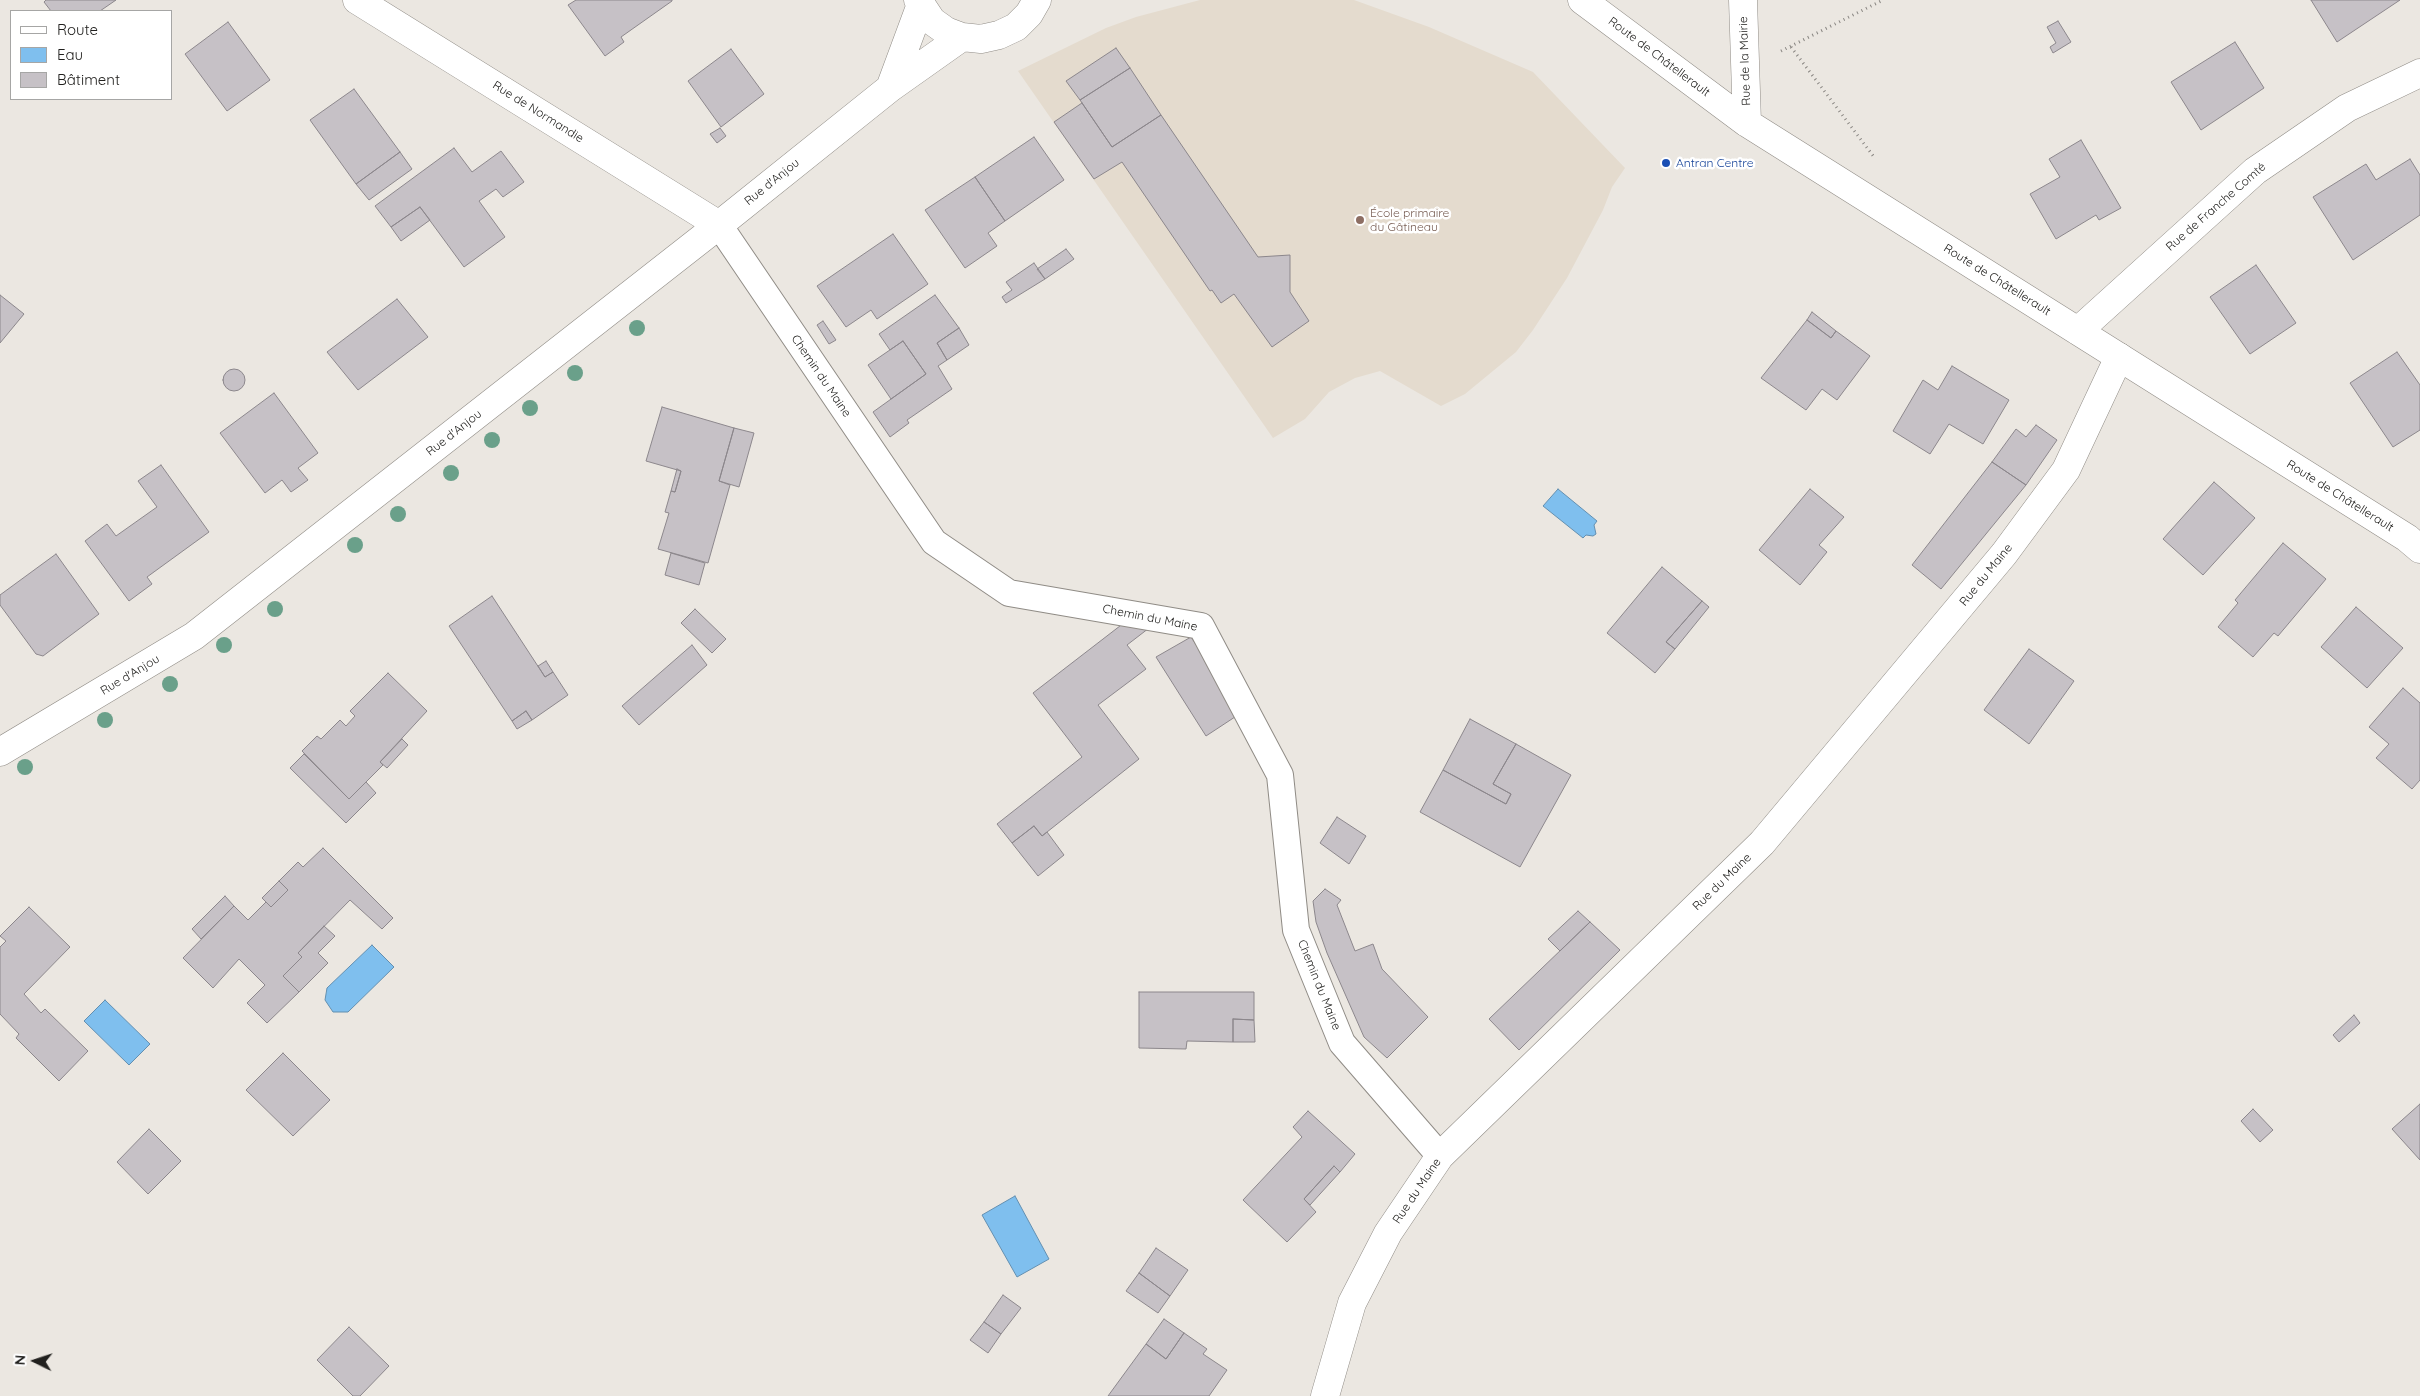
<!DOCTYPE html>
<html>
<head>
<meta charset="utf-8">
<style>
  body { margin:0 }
  #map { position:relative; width:2420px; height:1396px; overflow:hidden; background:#ebe7e1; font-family:Quicksand,sans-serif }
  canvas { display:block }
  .legend { position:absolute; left:10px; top:10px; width:162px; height:90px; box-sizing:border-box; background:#fff; border:1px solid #a6a6a5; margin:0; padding:6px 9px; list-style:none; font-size:15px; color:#21201e }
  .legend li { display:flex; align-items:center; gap:10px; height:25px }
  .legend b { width:25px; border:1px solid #a6a6a5 }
  .north { position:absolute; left:10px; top:1336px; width:50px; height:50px; -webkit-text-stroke:4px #fff; paint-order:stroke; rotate:274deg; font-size:14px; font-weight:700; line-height:20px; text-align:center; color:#21201e }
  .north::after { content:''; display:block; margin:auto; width:18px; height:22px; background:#21201e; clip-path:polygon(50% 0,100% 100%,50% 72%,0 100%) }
</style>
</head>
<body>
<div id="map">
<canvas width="2420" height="1396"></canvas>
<ul class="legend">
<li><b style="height:6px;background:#fff"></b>Route</li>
<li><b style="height:14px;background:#7fbfee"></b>Eau</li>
<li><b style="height:14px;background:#c6c1c6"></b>Bâtiment</li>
</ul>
<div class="north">N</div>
</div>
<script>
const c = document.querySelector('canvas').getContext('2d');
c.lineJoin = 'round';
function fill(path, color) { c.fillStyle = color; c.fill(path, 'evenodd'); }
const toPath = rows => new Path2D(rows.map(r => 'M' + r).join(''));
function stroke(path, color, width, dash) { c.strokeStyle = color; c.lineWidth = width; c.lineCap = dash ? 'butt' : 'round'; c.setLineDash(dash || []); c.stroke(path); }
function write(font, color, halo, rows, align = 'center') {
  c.font = font + ' Quicksand,sans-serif'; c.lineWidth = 5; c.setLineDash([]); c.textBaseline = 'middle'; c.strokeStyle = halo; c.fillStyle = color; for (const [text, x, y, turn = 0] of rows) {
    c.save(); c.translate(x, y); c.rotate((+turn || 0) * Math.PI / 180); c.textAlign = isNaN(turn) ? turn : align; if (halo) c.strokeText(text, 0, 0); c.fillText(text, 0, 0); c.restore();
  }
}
fill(toPath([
  [1200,0,1354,0,1429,27,1533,72,1625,168,1612,187,1603,210,1567,278,1533,330,1516,352,1465,394,1441,406,1380,371,1355,378,1329,392,1305,419,1273,438,1018,71,1106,28,1136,17]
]), '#e4dbce');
const water = toPath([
  [1558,489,1597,521,1594,525,1596,534,1593,536,1586,535,1583,538,1543,506,1558,489],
  [372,945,394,967,348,1012,333,1012,325,1000,327,988,372,945],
  [105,1000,150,1044,129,1065,84,1021,105,1000],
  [1015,1196,1049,1259,1017,1277,982,1215,1015,1196]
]);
fill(water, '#7fbfee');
stroke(water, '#638fb0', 1);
const building = toPath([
  [46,0,116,0,100,11,51,11,44,2,46,0],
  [576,0,672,0,672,1,621,37,624,42,605,56,568,5,576,0],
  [2311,0,2400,0,2337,42,2311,0],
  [2058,21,2071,42,2053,53,2050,47,2056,43,2047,27,2058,21],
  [228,22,270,80,227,111,185,54,228,22],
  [2235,42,2264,88,2201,130,2171,82,2235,42],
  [1116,48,1130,68,1080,100,1066,81,1116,48],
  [731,49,764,94,721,127,688,81,731,49],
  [1130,68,1161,115,1112,147,1080,100,1130,68],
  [354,89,400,152,356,184,310,120,354,89],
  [1082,103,1112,147,1161,115,1258,257,1290,255,1290,292,1309,321,1272,347,1234,294,1221,303,1212,290,1210,291,1122,162,1094,179,1054,122,1082,103],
  [720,128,726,136,717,143,710,134,720,128],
  [1034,137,1064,180,1005,221,975,177,1034,137],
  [2081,140,2121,208,2099,220,2096,215,2056,239,2030,194,2060,177,2049,159,2081,140],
  [454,148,472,172,501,151,524,182,503,197,496,189,479,201,505,237,464,267,420,207,391,227,375,206,454,148],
  [400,152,412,169,369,200,356,184,400,152],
  [2410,159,2420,175,2420,215,2353,260,2313,197,2366,164,2376,180,2410,159],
  [975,177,1005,221,988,233,997,246,965,268,925,210,975,177],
  [420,207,430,220,401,241,391,227,420,207],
  [893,234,928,284,877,319,871,310,846,327,817,286,893,234],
  [1066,249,1074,259,1045,279,1037,269,1066,249],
  [1034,263,1045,279,1006,303,1002,297,1012,290,1006,282,1034,263],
  [2256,265,2296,323,2250,354,2210,297,2256,265],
  [0,295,24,314,0,343,0,295],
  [935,295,959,328,937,343,947,360,938,366,952,389,907,420,909,423,890,437,873,412,926,374,903,341,890,350,879,334,935,295],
  [397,299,428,337,358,390,327,352,397,299],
  [1812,312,1836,331,1831,338,1807,320,1812,312],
  [1807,320,1831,338,1836,331,1870,356,1837,400,1822,389,1806,410,1761,378,1807,320],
  [823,321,836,340,829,344,817,325,823,321],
  [959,328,969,345,947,360,937,343,959,328],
  [903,341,926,374,891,399,868,365,903,341],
  [2397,352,2420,385,2420,430,2393,447,2350,383,2397,352],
  [1952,366,2009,400,1983,444,1949,424,1930,454,1893,431,1923,380,1938,390,1952,366],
  '223 380a11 11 0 1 1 22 0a11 11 0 1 1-22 0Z',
  [274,393,318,453,298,468,308,480,291,492,282,480,265,493,220,433,274,393],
  [662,407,734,428,719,481,730,485,708,563,658,549,669,513,665,512,671,491,675,492,681,471,646,461,662,407],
  [2036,425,2057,440,2026,485,1992,462,2016,429,2026,437,2036,425],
  [734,428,754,433,739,487,719,481,734,428],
  [1992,462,2026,485,1941,589,1912,565,1992,462],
  [161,465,209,532,147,577,152,584,129,601,85,541,107,524,116,536,157,507,138,481,161,465],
  [677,469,681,471,675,492,671,491,677,469],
  [2214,482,2255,518,2203,575,2163,539,2214,482],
  [1810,489,1844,517,1819,545,1827,552,1800,585,1759,550,1810,489],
  [2283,543,2326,579,2278,636,2274,633,2253,657,2218,627,2238,603,2235,600,2283,543],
  [671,553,705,563,699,585,665,575,671,553],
  [56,554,99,614,43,656,36,654,0,605,0,595,56,554],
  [1662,567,1702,601,1666,642,1675,649,1655,673,1607,633,1662,567],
  [492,596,545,677,553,672,568,695,532,720,526,711,512,721,449,626,492,596],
  [1702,601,1709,607,1675,649,1666,642,1702,601],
  [2356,607,2403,648,2367,688,2321,647,2356,607],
  [695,609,726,639,712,653,681,623,695,609],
  [1129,619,1153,625,1127,645,1146,669,1098,705,1139,759,1042,836,1034,826,1012,843,997,824,1082,757,1033,693,1129,619],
  [1191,637,1241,713,1206,736,1156,657,1191,637],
  [692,645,707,665,639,725,622,706,692,645],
  [2029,649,2074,681,2029,744,1984,710,2029,649],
  [546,661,553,672,545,677,538,666,546,661],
  [388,673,427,711,380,762,383,765,349,799,302,751,317,736,321,739,340,720,346,726,355,716,350,711,388,673],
  [2403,688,2420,703,2420,780,2412,789,2376,758,2389,744,2369,727,2403,688],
  [526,711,532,720,517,729,512,721,526,711],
  [1470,719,1516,744,1493,784,1511,794,1506,804,1443,770,1470,719],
  [402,739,408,745,387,768,380,762,402,739],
  [1516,744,1571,775,1520,867,1420,812,1443,770,1506,804,1511,794,1493,784,1516,744],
  [304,754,349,799,366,782,376,793,346,823,290,768,304,754],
  [1337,817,1366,836,1349,864,1320,843,1337,817],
  [1034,826,1042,836,1047,832,1064,855,1038,876,1012,843,1034,826],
  [323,848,393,918,382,929,350,900,298,953,302,957,283,976,299,992,267,1023,247,1003,265,985,239,959,213,988,183,958,234,906,248,920,266,902,271,907,288,890,279,881,298,862,303,867,323,848],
  [279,881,288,890,271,907,262,898,279,881],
  [1325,889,1341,900,1337,905,1355,951,1373,944,1382,969,1428,1017,1387,1058,1364,1037,1327,953,1316,922,1313,901,1325,889],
  [225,896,234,906,201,939,192,929,225,896],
  [29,907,70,947,24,994,41,1013,45,1009,88,1051,59,1081,16,1038,19,1034,0,1014,0,947,6,941,0,936,29,907],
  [1578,911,1590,922,1560,951,1548,939,1578,911],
  [1590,922,1620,950,1519,1050,1489,1019,1590,922],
  [324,926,335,936,318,953,328,963,299,992,283,976,302,957,298,953,324,926],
  [1139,992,1254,992,1254,1020,1233,1019,1233,1042,1187,1041,1186,1049,1139,1048,1139,992],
  [2354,1015,2360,1023,2339,1042,2333,1035,2354,1015],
  [1233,1019,1254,1020,1255,1042,1233,1042,1233,1019],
  [283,1053,330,1100,293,1136,246,1090,283,1053],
  [2420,1104,2420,1160,2392,1129,2420,1104],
  [2253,1109,2273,1130,2260,1142,2241,1121,2253,1109],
  [1308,1111,1355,1154,1340,1172,1334,1166,1304,1199,1316,1212,1287,1242,1243,1200,1302,1137,1293,1127,1308,1111],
  [149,1129,181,1161,148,1194,117,1162,149,1129],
  [1334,1166,1340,1172,1310,1205,1304,1199,1334,1166],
  [1156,1248,1188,1270,1170,1296,1139,1273,1156,1248],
  [1139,1273,1170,1296,1158,1313,1126,1291,1139,1273],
  [1003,1295,1021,1308,1001,1334,984,1322,1003,1295],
  [1164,1319,1184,1333,1166,1359,1146,1344,1164,1319],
  [984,1322,1001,1334,988,1353,970,1340,984,1322],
  [349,1327,389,1366,360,1396,353,1396,317,1360,349,1327],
  [1184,1333,1207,1349,1203,1354,1227,1370,1209,1396,1108,1396,1146,1344,1166,1359,1184,1333]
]);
fill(building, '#c6c1c6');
stroke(building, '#8c878c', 1);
const service = toPath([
  [719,225,934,542,1009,593,1201,626,1280,775,1296,930,1342,1043,1440,1156]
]);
const minor = toPath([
  [357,0,719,225],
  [918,0,932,21,946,31,962,37,981,39,999,35,1016,27,1029,14,1037,0],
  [1582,0,1747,123,2407,538,2420,549],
  [1743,0,1747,123],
  [890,88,920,7],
  [2078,331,2255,171,2347,108,2420,73],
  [0,752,194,636,719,225,890,88,962,37]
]);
const tertiary = toPath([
  [1325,1396,1352,1303,1388,1233,1440,1156,1762,843,2004,554,2066,470,2119,357]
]);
stroke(service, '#908c86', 28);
stroke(minor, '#908c86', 29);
stroke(tertiary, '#908c86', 29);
stroke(toPath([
  [1791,47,1874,157],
  [1781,51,1883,0]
]), '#888581', 3, [1, 4]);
stroke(service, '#fff', 26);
stroke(minor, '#fff', 28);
stroke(tertiary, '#fff', 28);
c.fillStyle = '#6aa08a';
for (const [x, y] of [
  [637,328],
  [575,373],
  [530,408],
  [492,440],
  [451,473],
  [398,514],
  [355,545],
  [275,609],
  [224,645],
  [170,684],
  [105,720],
  [25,767]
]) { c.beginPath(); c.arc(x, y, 8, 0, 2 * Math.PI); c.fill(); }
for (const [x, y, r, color] of [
  [1666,163,5,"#1a4fb4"],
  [1360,220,5,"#8d6e63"]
]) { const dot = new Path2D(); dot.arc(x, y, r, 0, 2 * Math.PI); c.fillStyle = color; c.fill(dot); stroke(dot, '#fff', 2); }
write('12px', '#21201e', '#fff', [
  ["Route de Châtellerault",1659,57,37],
  ["Rue de la Mairie",1745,61,-92],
  ["Rue de Normandie",538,112,32],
  ["Rue d'Anjou",772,182,-39],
  ["Rue de Franche Comté",2216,207,-41],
  ["Route de Châtellerault",1997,280,32],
  ["Chemin du Maine",821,376,56],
  ["Rue d'Anjou",454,433,-38],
  ["Route de Châtellerault",2340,496,32],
  ["Rue du Maine",1986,575,-51],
  ["Chemin du Maine",1150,618,11],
  ["Rue d'Anjou",130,675,-31],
  ["Rue du Maine",1722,882,-44],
  ["Chemin du Maine",1319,985,68],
  ["Rue du Maine",1417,1191,-56]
]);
write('12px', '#164399', '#fff', [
  ["Antran Centre",1676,163]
], 'left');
write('12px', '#785e54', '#fff', [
  ["École primaire",1370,213],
  ["du Gâtineau",1370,227]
], 'left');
</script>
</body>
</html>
